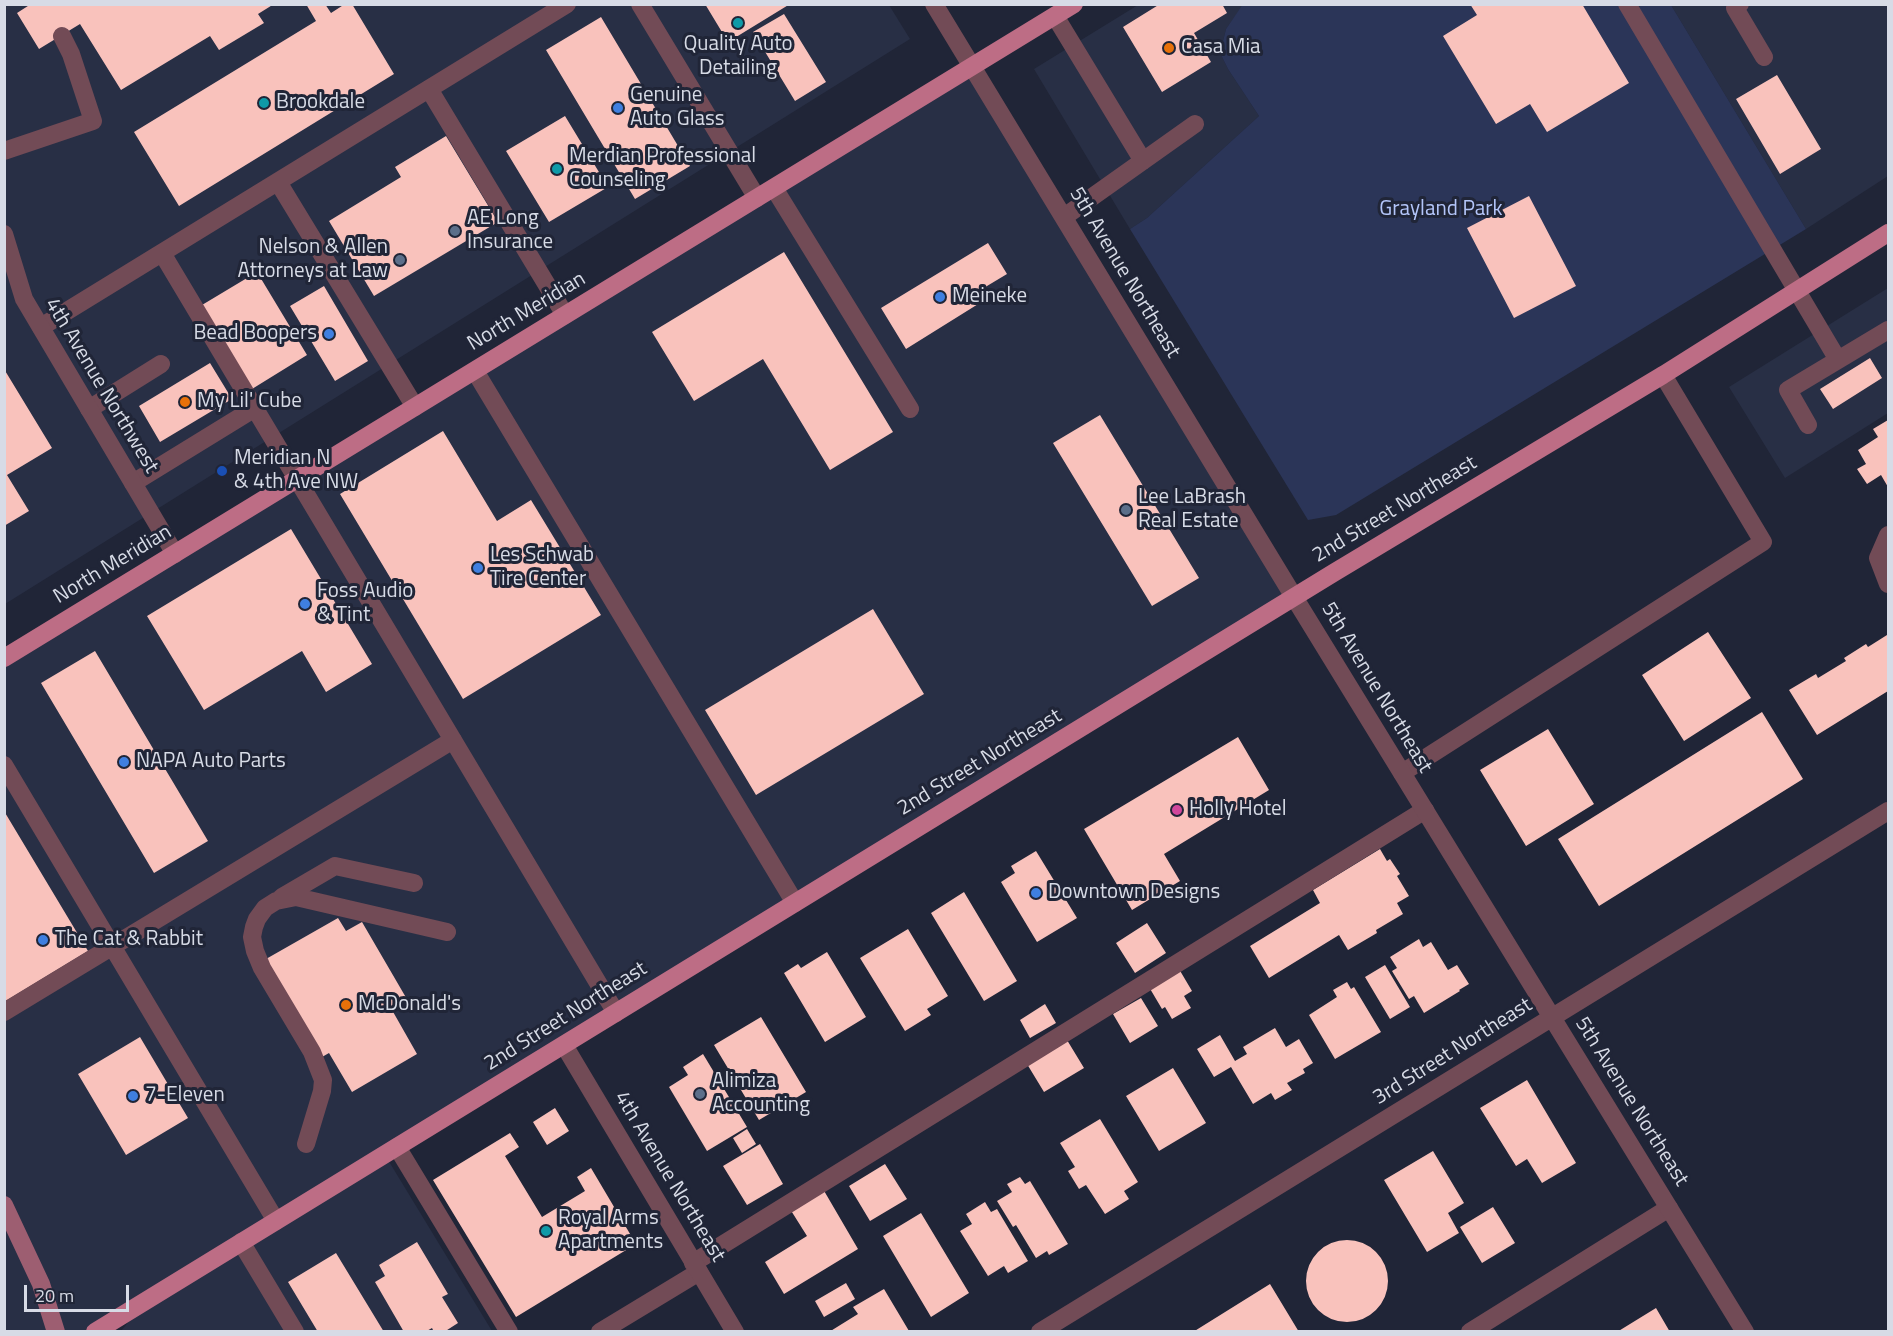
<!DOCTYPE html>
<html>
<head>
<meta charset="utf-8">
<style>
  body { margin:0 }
  #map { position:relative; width:1893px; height:1336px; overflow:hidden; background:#202537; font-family:"Titillium Web",sans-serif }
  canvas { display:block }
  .frame { position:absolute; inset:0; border:6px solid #d7dbe6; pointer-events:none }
  .scale { position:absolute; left:24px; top:1285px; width:105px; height:27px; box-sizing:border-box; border:3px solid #d7dbe6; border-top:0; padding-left:8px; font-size:18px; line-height:21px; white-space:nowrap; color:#d7dbe6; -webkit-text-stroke:4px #202537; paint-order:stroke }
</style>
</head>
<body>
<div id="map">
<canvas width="1893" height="1336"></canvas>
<div class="frame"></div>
<div class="scale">20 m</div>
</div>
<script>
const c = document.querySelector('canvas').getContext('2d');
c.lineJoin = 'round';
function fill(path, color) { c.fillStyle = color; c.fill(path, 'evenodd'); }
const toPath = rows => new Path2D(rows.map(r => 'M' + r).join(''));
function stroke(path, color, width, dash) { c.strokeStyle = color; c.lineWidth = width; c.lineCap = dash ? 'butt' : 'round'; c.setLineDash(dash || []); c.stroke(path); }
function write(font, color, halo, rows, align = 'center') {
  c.font = font + ' "Titillium Web",sans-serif'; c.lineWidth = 6; c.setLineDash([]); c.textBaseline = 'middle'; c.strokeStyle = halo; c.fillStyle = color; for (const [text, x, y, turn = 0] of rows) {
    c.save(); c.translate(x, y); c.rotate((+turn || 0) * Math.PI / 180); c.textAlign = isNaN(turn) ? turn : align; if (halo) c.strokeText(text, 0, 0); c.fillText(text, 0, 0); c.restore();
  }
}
fill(toPath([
  [5,5,889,5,910,39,5,604],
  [1138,5,1243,5,1226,29,1220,53,1228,69,1259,116,1147,218,1130,229,1034,69],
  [1671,5,1888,5,1888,176,1806,229],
  [972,66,1294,597,385,1155,492,1331,121,1331,144,1303,95,1331,5,1332,5,658],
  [1888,288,1888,413,1785,478,1729,387]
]), '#282f45');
fill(toPath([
  [1243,4,1627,4,1631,11,1642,5,1671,5,1806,229,1336,515,1308,520,1130,229,1147,218,1259,116,1228,69,1220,53,1226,29]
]), '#2b3558');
fill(toPath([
  [31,4,274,4,258,14,264,23,219,50,210,36,121,90,80,24,39,49,17,13],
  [306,4,325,4,331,13,345,4,352,4,394,74,179,206,134,132,316,21],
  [705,4,790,4,728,42],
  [1160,4,1222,4,1227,13,1194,33,1211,62,1162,92,1123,27],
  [1470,4,1582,4,1629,83,1547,132,1530,104,1496,124,1443,36,1477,15],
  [784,14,826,82,795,101,753,32],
  [601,17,690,166,635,199,546,50],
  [1777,75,1821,149,1780,174,1736,99],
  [565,116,608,187,549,222,506,151],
  [446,136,498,222,374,296,329,221,401,177,395,167],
  [1529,196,1576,286,1514,318,1467,228],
  [988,243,1007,274,977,292,983,301,906,349,881,308],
  [784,252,893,432,830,470,763,359,694,401,652,332],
  [257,272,307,355,252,389,202,305],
  [324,286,368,361,335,381,290,306],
  [1870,358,1882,378,1833,409,1820,389],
  [210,363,232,399,160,442,139,406],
  [4,369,52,448,7,475,29,511,4,526],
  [1100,415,1199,578,1152,606,1053,443],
  [1888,420,1888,487,1881,475,1867,484,1857,469,1866,464,1858,450,1878,437,1873,429],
  [443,431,497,521,531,500,601,615,463,699,340,494],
  [291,529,372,664,326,692,302,651,204,710,147,616],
  [873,609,924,694,756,795,705,710],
  [1708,632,1751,698,1684,741,1642,675],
  [1887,635,1888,691,1817,735,1789,690,1816,674,1818,678,1846,661,1844,658,1866,644,1868,647],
  [95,651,208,841,154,873,41,683],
  [1762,712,1803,779,1599,906,1558,839],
  [1548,729,1594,804,1526,846,1480,770],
  [1238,737,1269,790,1164,854,1180,881,1132,910,1084,829],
  [4,811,88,951,4,1002],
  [1380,849,1387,861,1390,859,1400,874,1397,876,1409,896,1397,903,1403,914,1376,930,1377,933,1348,950,1339,935,1269,978,1250,946,1320,903,1313,890],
  [1036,851,1077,918,1037,942,1001,882,1015,873,1011,866],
  [964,892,1017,981,984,1001,931,913],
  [338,918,346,931,362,922,408,1001,392,1010,417,1054,352,1092,329,1053,322,1057,266,959],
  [1147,923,1166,953,1135,973,1116,943],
  [908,929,948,996,927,1009,931,1015,905,1031,860,958],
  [1419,939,1423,947,1431,942,1448,970,1457,965,1469,984,1459,990,1460,991,1424,1013,1414,996,1409,999,1392,971,1397,968,1390,957],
  [827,952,866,1017,825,1042,784,973,798,964,801,968],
  [1385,965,1410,1007,1390,1019,1365,977],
  [1179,969,1192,991,1184,996,1191,1008,1172,1019,1165,1007,1162,1009,1149,987],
  [1347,982,1351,989,1354,987,1381,1032,1335,1059,1309,1015,1337,997,1333,990],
  [1141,998,1158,1026,1130,1043,1113,1014],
  [1045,1004,1056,1023,1030,1038,1020,1020],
  [761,1017,806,1092,759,1120,714,1045],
  [1275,1028,1286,1047,1299,1039,1313,1063,1303,1069,1305,1073,1287,1083,1292,1090,1275,1100,1271,1093,1253,1104,1231,1067,1214,1077,1197,1049,1220,1035,1235,1061,1247,1054,1243,1047],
  [140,1037,188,1118,126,1155,78,1074],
  [1067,1040,1084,1068,1044,1092,1027,1064],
  [703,1054,747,1127,707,1151,669,1087,688,1075,683,1067],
  [1173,1068,1206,1123,1159,1151,1126,1096],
  [1527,1080,1576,1163,1542,1183,1527,1159,1516,1166,1480,1108],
  [555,1108,569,1131,547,1145,533,1122],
  [1100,1119,1138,1182,1124,1191,1129,1199,1105,1214,1086,1185,1079,1189,1068,1171,1075,1167,1060,1143],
  [747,1129,756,1144,742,1153,733,1138],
  [510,1133,519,1147,505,1156,542,1217,585,1191,577,1177,591,1168,636,1244,516,1317,433,1180],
  [760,1144,783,1184,747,1205,723,1166],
  [1433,1151,1464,1203,1448,1213,1459,1233,1427,1252,1384,1180],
  [885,1164,907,1199,870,1221,849,1186],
  [1020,1177,1025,1184,1030,1181,1068,1244,1049,1255,1047,1251,1036,1258,1016,1225,1013,1227,997,1201,1012,1192,1007,1184],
  [823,1189,858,1249,784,1294,765,1262,807,1236,790,1209],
  [985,1202,991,1212,997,1209,1028,1261,1008,1273,1004,1266,988,1276,960,1231,972,1224,966,1214],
  [1493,1207,1515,1243,1482,1263,1460,1227],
  [921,1213,969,1293,931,1317,883,1236],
  '1306 1281a41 41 0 1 1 82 0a41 41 0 1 1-82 0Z',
  [417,1242,448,1294,442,1297,458,1323,444,1332,434,1332,432,1328,425,1332,404,1332,375,1282,385,1276,379,1265],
  [336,1253,384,1332,318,1332,288,1282],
  [846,1283,855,1299,824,1317,815,1301],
  [1270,1284,1299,1332,1193,1332],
  [884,1289,909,1331,829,1332,858,1314,853,1307],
  [1656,1308,1670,1332,1617,1332]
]), '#f9c2bc');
stroke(toPath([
  [640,4,757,198],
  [1627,4,1838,360],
  [1740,4,1735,8,1764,57],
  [1055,16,1143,161],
  [429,89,565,315],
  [4,151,93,121,71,54,62,36],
  [278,182,415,407],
  [774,188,910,409],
  [1064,217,1195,124],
  [162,253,616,1013],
  [41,327,567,4],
  [475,371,795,903],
  [89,409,161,364],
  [1808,425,1788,390,1888,330],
  [133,483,255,408],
  [1888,535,1878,558,1888,584],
  [4,765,276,1221],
  [1402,773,1763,542,1663,375],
  [282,897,335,866,414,883],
  [4,1012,453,740],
  [306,1144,322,1091,323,1080,312,1052,262,968,255,951,252,937,254,927,257,919,265,908,276,901,296,897,447,932],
  [397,1147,509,1332],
  [241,1242,295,1332],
  [693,1263,1425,810],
  [600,1332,699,1272],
  [1470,1332,1669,1208]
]), '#724b56', 18);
stroke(toPath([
  [934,4,1294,597,1745,1332],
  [4,234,24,299,175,554],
  [564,1045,735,1332],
  [1040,1332,1888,811]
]), '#724b56', 18);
stroke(toPath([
  [4,1205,41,1284,56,1332]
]), '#9d5e71', 18);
stroke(toPath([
  [4,658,1074,4],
  [95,1332,1335,572,1663,375,1888,233]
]), '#bd6d85', 18);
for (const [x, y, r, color] of [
  [738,23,6,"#0f9aa8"],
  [1169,48,6,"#e8710a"],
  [264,103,6,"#0f9aa8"],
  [618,108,6,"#3f7fe0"],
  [557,169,6,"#0f9aa8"],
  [455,231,6,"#5c6f8a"],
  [400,260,6,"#5c6f8a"],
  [940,297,6,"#3f7fe0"],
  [329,334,6,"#3f7fe0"],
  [185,402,6,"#e8710a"],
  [222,471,6,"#1a4fb4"],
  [1126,510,6,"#5c6f8a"],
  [478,568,6,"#3f7fe0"],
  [305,604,6,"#3f7fe0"],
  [124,762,6,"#3f7fe0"],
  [1177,810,6,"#d1479c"],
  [1036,893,6,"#3f7fe0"],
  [43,940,6,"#3f7fe0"],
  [346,1005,6,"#e8710a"],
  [700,1094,6,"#5c6f8a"],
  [133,1096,6,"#3f7fe0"],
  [546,1231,6,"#0f9aa8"]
]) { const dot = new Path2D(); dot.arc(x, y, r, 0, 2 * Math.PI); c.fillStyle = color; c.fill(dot); stroke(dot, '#202537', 2); }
write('21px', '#d7dbe6', '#202537', [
  ["Quality Auto",738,45,"center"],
  ["Detailing",738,69,"center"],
  ["Casa Mia",1181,48],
  ["Genuine",630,96],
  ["Auto Glass",630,120],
  ["Brookdale",276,103],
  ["Merdian Professional",569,157],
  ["Counseling",569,181],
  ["AE Long",467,219],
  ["Insurance",467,243],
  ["Nelson & Allen",388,248,"right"],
  ["Attorneys at Law",388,272,"right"],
  ["Meineke",952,297],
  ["Bead Boopers",317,334,"right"],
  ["My Lil' Cube",197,402],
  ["Meridian N",234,459],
  ["& 4th Ave NW",234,483],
  ["Lee LaBrash",1138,498],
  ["Real Estate",1138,522],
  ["Les Schwab",490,556],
  ["Tire Center",490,580],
  ["Foss Audio",317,592],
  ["& Tint",317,616],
  ["NAPA Auto Parts",136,762],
  ["Holly Hotel",1189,810],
  ["Downtown Designs",1048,893],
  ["The Cat & Rabbit",55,940],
  ["McDonald's",358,1005],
  ["Alimiza",712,1082],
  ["Accounting",712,1106],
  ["7-Eleven",145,1096],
  ["Royal Arms",558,1219],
  ["Apartments",558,1243]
], 'left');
write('21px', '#b4c6fa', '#202537', [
  ["Grayland Park",1441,210]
]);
write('21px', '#d7dbe6', '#202537', [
  ["5th Avenue Northeast",1124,273,59],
  ["North Meridian",527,312,-31],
  ["4th Avenue Northwest",101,386,59],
  ["2nd Street Northeast",1395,510,-31],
  ["North Meridian",113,565,-31],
  ["5th Avenue Northeast",1376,688,59],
  ["2nd Street Northeast",980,763,-31],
  ["2nd Street Northeast",566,1017,-32],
  ["3rd Street Northeast",1453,1052,-32],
  ["5th Avenue Northeast",1631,1102,58],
  ["4th Avenue Northeast",669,1177,59]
]);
</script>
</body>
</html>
